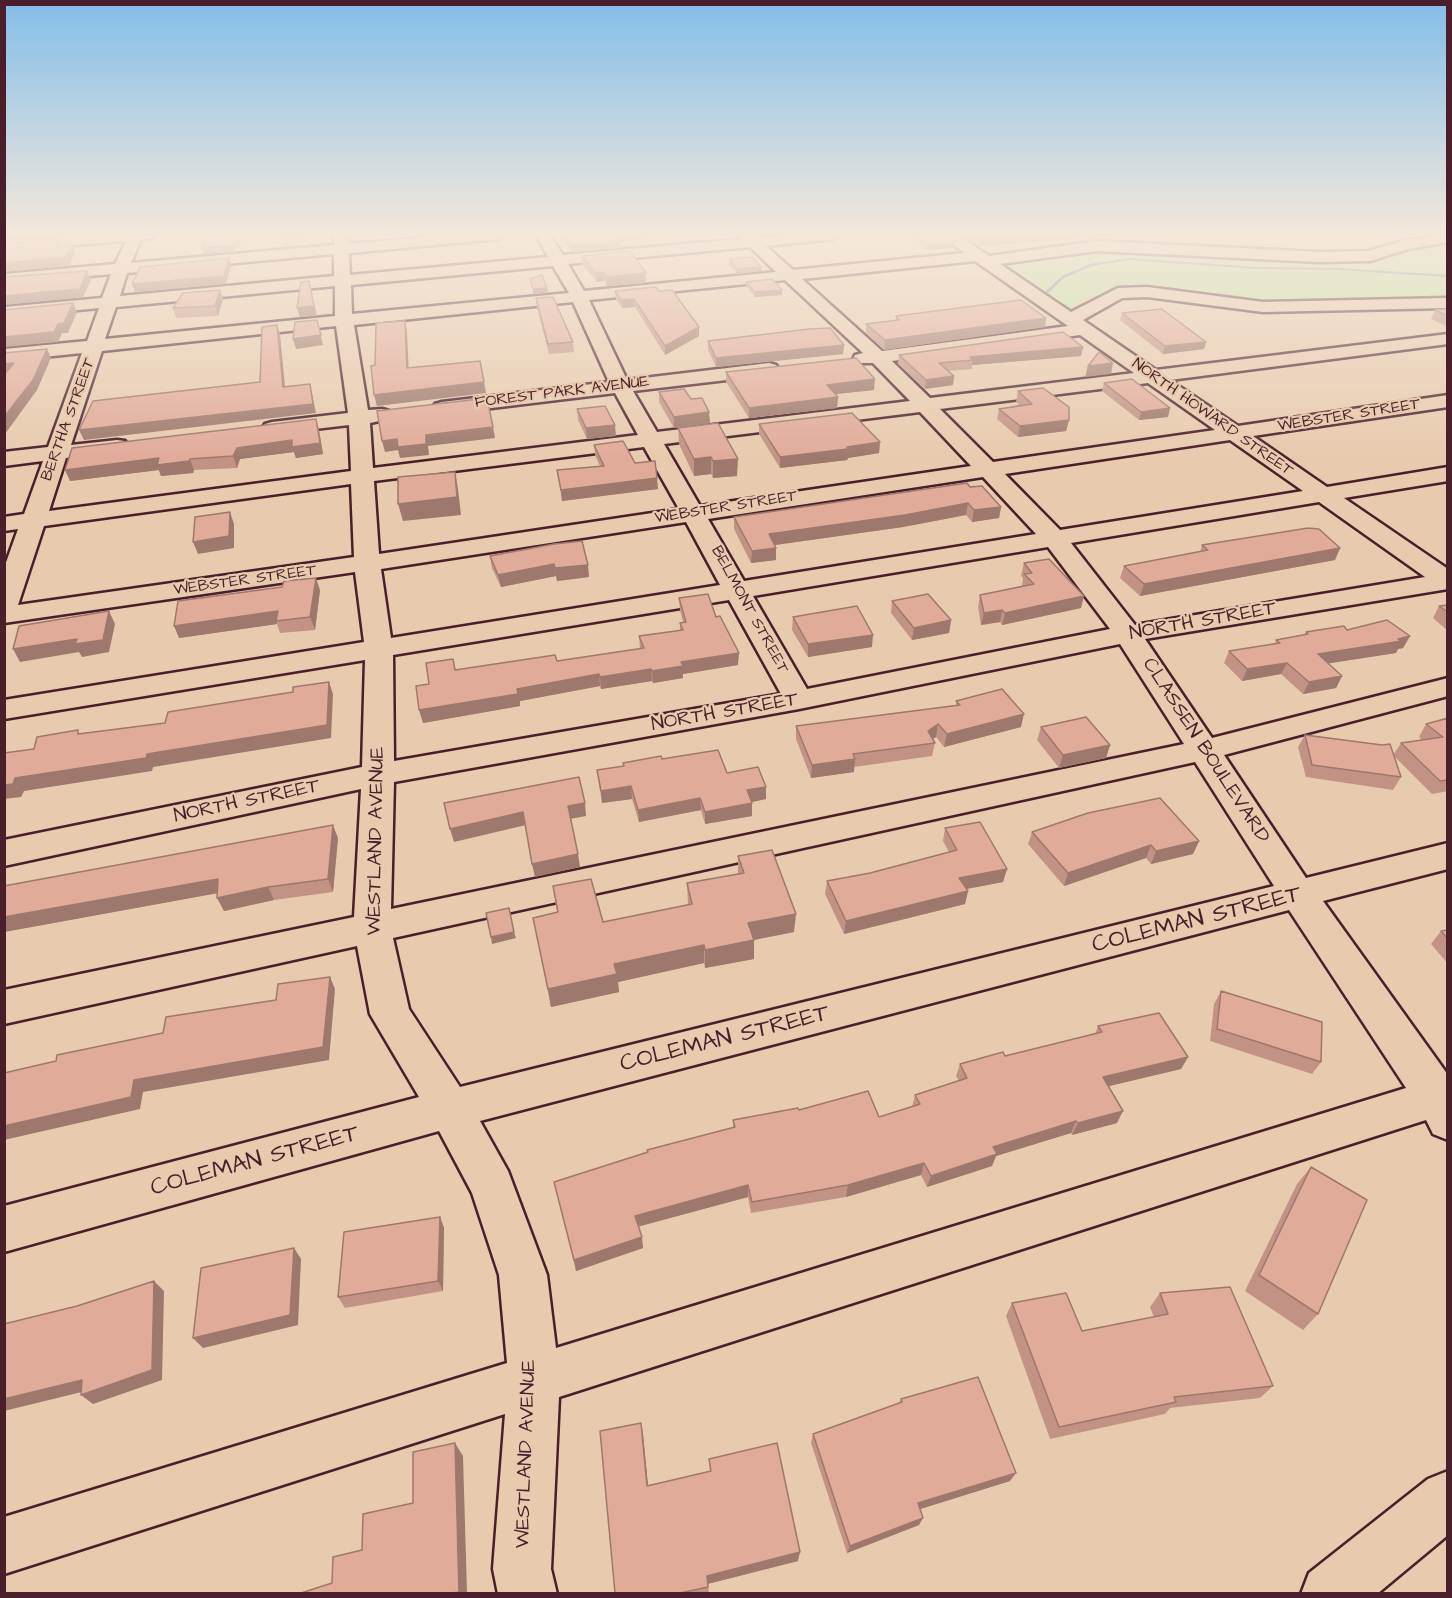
<!DOCTYPE html>
<html>
<head>
<meta charset="utf-8">
<style>
  body { margin:0 }
  #map { position:relative; width:1452px; height:1598px; overflow:hidden; background:#e8cbaf; font-family:"Architects Daughter",sans-serif }
  canvas { display:block }
  .frame { position:absolute; inset:0; border:6px solid #4a1f2b; pointer-events:none }
</style>
</head>
<body>
<div id="map">
<canvas width="1452" height="1598"></canvas>
<div class="frame"></div>
</div>
<script>
const c = document.querySelector('canvas').getContext('2d');
c.lineJoin = 'round';
function fill(path, color) { c.fillStyle = color; c.fill(path, 'evenodd'); }
const toPath = rows => new Path2D(rows.map(r => 'M' + r).join(''));
function stroke(path, color, width, dash) { c.strokeStyle = color; c.lineWidth = width; c.lineCap = dash ? 'butt' : 'round'; c.setLineDash(dash || []); c.stroke(path); }
function write(font, color, halo, rows, align = 'center') {
  c.font = font + ' "Architects Daughter",sans-serif'; c.lineWidth = 4.5; c.setLineDash([]); c.textBaseline = 'middle'; c.strokeStyle = halo; c.fillStyle = color; for (const [text, x, y, turn = 0] of rows) {
    c.save(); c.translate(x, y); c.rotate((+turn || 0) * Math.PI / 180); c.textAlign = isNaN(turn) ? turn : align; if (halo) c.strokeText(text, 0, 0); c.fillText(text, 0, 0); c.restore();
  }
}
fill(toPath([
  [1447,242,1447,299,1287,303,1172,290,1124,289,1088,297,1069,310,1004,264,1098,248,1337,261,1382,258]
]), '#bbe4a0');
fill(toPath([
  [1129,258,1256,267,1338,268,1448,275,1448,277,1338,270,1256,269,1129,260,1092,266,1064,278,1048,293,1045,292,1062,276,1090,264,1129,258]
]), '#71869f');
const minor = toPath([
  [90,235,154,235,152,238,141,240,131,263,334,245,334,235,348,235,349,244,449,235,505,235,498,239,349,253,350,275,548,257,536,235,550,235,563,255,741,239,738,235,754,235,757,238,840,235,833,239,766,246,793,270,964,253,941,235,958,235,989,256,1097,241,1319,252,1369,251,1405,240,1448,235,1448,242,1408,249,1370,261,1319,262,1097,251,1000,264,1071,312,1118,288,1147,287,1263,302,1448,298,1448,308,1263,312,1147,297,1122,298,1083,320,1156,370,1448,334,1448,344,1170,380,1238,426,1448,395,1448,407,1253,436,1327,487,1448,467,1448,481,1344,498,1448,569,1448,589,1145,639,1212,738,1448,678,1448,696,1224,755,1306,878,1448,843,1448,869,1323,901,1448,1075,1448,1140,1433,1134,1426,1120,559,1397,551,1569,557,1594,498,1594,493,1569,505,1414,4,1574,4,1517,507,1363,499,1275,472,1193,439,1131,4,1252,4,1206,419,1097,370,1014,357,946,4,1024,4,990,354,917,361,789,4,866,4,840,362,767,365,660,4,719,4,700,364,642,355,572,4,623,4,568,18,529,4,531,4,517,24,514,43,461,4,466,4,452,48,447,82,353,4,361,4,349,87,341,99,308,4,317,4,307,102,298,111,274,4,284,4,274,115,264,126,241,4,250,4,241,90,235],
  [750,247,776,272,584,291,568,264,750,247],
  [334,254,334,276,120,296,127,273,334,254],
  [975,261,1068,326,882,351,802,279,975,261],
  [553,266,569,293,352,314,351,285,553,266],
  [785,280,863,353,855,355,853,359,855,363,873,363,910,401,657,432,633,391,769,375,776,373,779,369,776,365,769,363,627,380,589,300,785,280],
  [335,286,335,316,105,339,116,307,335,286],
  [573,302,609,382,442,402,435,404,432,408,435,412,442,414,615,393,638,435,373,468,370,423,389,419,392,415,389,411,382,409,368,410,354,325,573,302],
  [336,326,348,413,272,422,265,424,262,428,265,432,272,434,349,425,351,471,49,511,66,458,117,452,125,451,128,446,125,441,117,440,71,445,102,351,336,326],
  [1080,335,1134,373,930,398,892,361,1080,335],
  [1148,383,1215,430,993,462,940,409,1148,383],
  [920,412,971,466,700,506,664,444,920,412],
  [1230,440,1303,491,1060,530,1005,474,1230,440],
  [644,447,679,509,379,554,374,481,644,447],
  [983,477,1036,534,744,581,708,519,983,477],
  [351,484,354,557,18,605,44,526,351,484],
  [1319,502,1425,577,1135,625,1071,543,1319,502],
  [686,522,720,585,391,638,381,569,686,522],
  [1048,547,1110,629,807,689,753,596,1048,547],
  [729,600,781,694,394,761,393,655,729,600],
  [1120,644,1184,744,391,909,394,782,799,709,1120,644],
  [1195,762,1274,886,460,1087,409,1009,393,938,1195,762],
  [1289,910,1406,1088,556,1348,547,1275,508,1171,480,1121,1289,910],
  [1448,1471,1448,1535,1377,1594,1301,1594,1309,1573,1428,1479,1448,1471]
]);
stroke(minor, '#4a1f2b', 5);
fill(minor, '#e8cbaf');
fill(toPath([
  [282,235,309,235,308,242,283,244,281,237],
  [560,235,620,241,621,248,572,252,560,238],
  [907,235,947,235,955,241,954,248,927,250],
  [962,235,1131,235,978,246],
  [582,256,646,273,646,283,607,286,604,281,597,282,582,265],
  [729,259,761,271,737,274,729,264],
  [746,282,782,290,782,295,755,297,746,286],
  [220,290,223,299,218,316,176,318,173,308],
  [615,291,659,291,699,327,699,336,665,355,635,307,622,308,616,300],
  [536,298,573,342,574,352,549,354,537,308],
  [1448,309,1448,327,1431,319,1435,310],
  [1122,313,1206,342,1204,349,1163,354,1120,320],
  [896,316,1046,318,1045,327,884,350,866,333,866,324,896,320],
  [708,341,844,345,843,354,716,367,708,350],
  [1083,347,1081,356,972,365,972,369,948,371,954,376,953,385,925,389,898,364,899,355],
  [726,372,874,390,836,394,838,397,837,408,749,418,726,382],
  [1104,383,1168,417,1139,420,1102,391],
  [1018,391,1069,420,1066,431,1018,437,997,419,999,409,1019,405,1016,402],
  [659,392,691,399,710,423,674,428,659,402],
  [577,409,616,436,587,439,578,420],
  [316,419,319,430,323,454,296,458,294,452,240,459,237,468,194,470,193,473,161,476,159,470,70,481],
  [759,424,880,442,879,453,848,458,847,460,780,468,759,434],
  [678,428,737,476,713,478,711,474,694,476,679,444],
  [594,445,635,463,658,489,562,501,557,470,600,466,595,455],
  [970,487,1001,507,999,518,972,522,966,515,903,527,775,545,776,560,751,563,734,529,734,517],
  [582,541,589,577,557,581,556,576,501,587,492,568,490,556],
  [1202,545,1340,548,1335,560,1140,596,1120,578,1124,566,1200,552],
  [1024,563,1081,608,1002,625,1000,622,981,625,978,607,980,595,1022,586,1023,578,1021,576],
  [282,587,320,590,315,630,280,633,277,624,179,638],
  [679,598,716,617,738,665,683,674,683,678,653,683,652,681,601,689,600,686,520,701,520,706,423,723,429,684,455,670,557,661,640,649,639,636,680,630,680,623,683,622,680,610],
  [892,601,951,620,949,633,912,640,891,613],
  [1448,605,1448,631,1433,618,1439,606],
  [793,617,872,647,808,657,792,630],
  [1347,630,1410,636,1403,648,1398,649,1396,653,1328,663,1342,676,1336,688,1303,694,1281,674,1242,681,1224,663,1229,651,1275,644,1276,640,1304,635,1306,632],
  [956,701,1021,727,944,747,936,737,932,739,935,743,932,756,854,767,854,772,811,778,796,739,796,726,956,705],
  [1448,718,1448,791,1432,794,1394,756,1401,777,1393,790,1306,777,1298,747,1305,735,1393,755,1401,743,1422,740,1419,737,1426,724],
  [1041,727,1110,745,1106,758,1059,768,1037,740],
  [662,759,727,773,766,787,766,799,752,802,752,816,705,824,701,810,639,822,632,799,602,803,597,770,623,766,623,763],
  [945,828,1007,869,1003,882,966,889,968,891,965,904,844,934,825,894,827,881,870,873,949,852,943,841],
  [1032,832,1199,841,1193,854,1151,864,1146,858,1064,886,1028,844],
  [338,838,333,892,274,900,224,911,217,893,4,932,4,886],
  [738,856,794,932,754,940,754,959,705,968,704,963,618,982,619,992,551,1007,533,918,557,912,553,886,603,922,688,905,687,883,738,874],
  [1448,930,1448,964,1431,944,1441,931],
  [1221,991,1321,1062,1312,1074,1210,1041,1214,1004],
  [1098,1026,1188,1057,1181,1069,1108,1086,1117,1123,1072,1135,1071,1133,996,1156,992,1166,927,1187,921,1175,846,1197,751,1213,748,1197,639,1226,643,1248,576,1271,554,1182,733,1128,733,1120,799,1110,879,1117,912,1107,915,1095,959,1081,956,1076,960,1064,1005,1056,1095,1034],
  [1311,1167,1318,1314,1303,1330,1245,1291,1297,1184],
  [440,1217,444,1228,443,1291,345,1308,338,1297],
  [1160,1293,1273,1386,1260,1398,1170,1408,1165,1414,1050,1439,1006,1316,1012,1303,1082,1331,1154,1317,1150,1307],
  [901,1399,1010,1481,920,1509,919,1525,847,1553,811,1443,813,1434,899,1403],
  [643,1434,648,1485,710,1472,709,1459,798,1561,708,1584,709,1593,615,1593]
]), '#c29384');
fill(toPath([
  [4,235,61,235,4,239],
  [240,235,242,235,240,247,236,247,234,252,203,254,202,248,234,241],
  [306,235,309,235,308,242,306,236],
  [616,235,693,235,620,241,621,248,572,252,571,245],
  [1030,235,1131,235,978,246,979,238],
  [57,240,60,248,51,245],
  [955,241,954,248,927,250,928,243],
  [72,244,75,252,69,266,4,272,4,263],
  [229,258,231,266,226,284,135,292,132,284],
  [761,267,761,271,737,274,737,269],
  [87,271,91,280,83,297,4,305,4,296],
  [603,272,604,281,597,282,596,273],
  [646,273,646,283,607,286,607,277],
  [309,281,317,316,300,317,297,308],
  [547,288,548,293,533,294,533,289],
  [220,290,223,299,218,316,215,306],
  [782,290,782,295,755,297,755,292],
  [634,299,635,307,622,308,621,300],
  [73,303,77,312,68,333,62,333,58,342,4,347,4,337,58,324],
  [1046,318,1045,327,884,350,885,340],
  [317,320,323,345,296,349,293,339],
  [405,321,407,331,409,378,407,368],
  [277,325,280,334,286,397,283,387],
  [699,327,699,336,665,355,665,346],
  [1206,342,1204,349,1163,354,1165,346],
  [844,345,843,354,716,367,716,358],
  [1083,347,1081,356,972,365,973,360,970,357],
  [47,349,51,358,37,390,5,434,4,417],
  [14,363,19,373,4,374,4,364],
  [1113,363,1111,374,1085,377,1088,366],
  [954,376,953,385,925,389,926,380],
  [875,379,874,390,826,395,827,385],
  [484,382,486,393,377,406,374,395],
  [310,384,316,413,84,440,79,430],
  [838,397,837,408,749,418,749,408],
  [1170,408,1168,417,1139,420,1141,412],
  [709,412,710,423,674,428,674,417],
  [316,419,319,430,323,454,296,458,294,452,240,459,237,468,233,456,237,448],
  [1069,420,1066,431,1018,437,1020,426],
  [615,425,616,436,587,439,586,428],
  [493,427,495,438,428,446,429,455,400,458,398,450,385,452,382,441],
  [880,442,879,453,848,458,847,460,780,468,780,457],
  [711,457,711,474,694,476,694,459],
  [159,458,190,459,194,470,193,473,161,476,159,470,70,481,65,470],
  [738,459,737,476,713,478,713,461],
  [455,472,458,489,461,515,403,521,398,504],
  [657,478,658,489,562,501,561,490],
  [968,503,966,515,903,527,768,546,769,534],
  [1001,507,999,518,972,522,974,510],
  [230,512,234,524,234,548,198,554,193,542],
  [776,548,776,560,751,563,752,551],
  [1340,548,1335,560,1140,596,1144,584],
  [554,564,556,576,501,587,498,575],
  [588,565,589,577,557,581,555,568],
  [316,578,320,590,315,630,310,617],
  [1084,596,1081,608,1002,625,1005,613],
  [1002,610,1000,622,981,625,984,613],
  [109,611,115,624,109,652,82,657,79,652,20,662,13,649],
  [278,611,276,621,277,624,179,638,174,626],
  [951,620,949,633,912,640,914,628],
  [873,635,872,647,808,657,808,644],
  [1410,636,1403,648,1398,649,1396,653,1312,666,1318,654],
  [739,653,738,665,683,674,683,678,653,683,652,671,681,662],
  [1287,663,1281,674,1242,681,1247,669],
  [651,669,652,681,601,689,600,677],
  [599,674,600,686,520,701,520,706,423,723,419,710,517,689],
  [1342,676,1336,688,1303,694,1309,682],
  [329,682,333,694,331,738,153,767,152,771,24,791,21,797,4,799,4,785,15,778,147,754],
  [1024,714,1021,727,944,747,947,734],
  [938,724,936,737,925,744,928,731],
  [1110,745,1106,758,1059,768,1063,755],
  [855,759,854,772,811,778,812,765],
  [631,786,632,799,602,803,601,791],
  [766,787,766,799,747,803,747,790],
  [700,798,701,810,639,822,638,810],
  [585,803,586,816,570,819,568,806],
  [752,803,752,816,705,824,705,812],
  [523,812,526,825,454,842,450,829],
  [333,825,338,838,333,892,328,879],
  [1199,841,1193,854,1151,864,1156,851],
  [1151,845,1146,858,1064,886,1068,873],
  [578,854,580,867,535,877,532,864],
  [1007,869,1003,882,956,891,959,878],
  [218,879,224,892,4,932,4,917],
  [268,887,274,900,224,911,217,898],
  [968,891,965,904,844,934,846,921],
  [796,914,794,932,748,941,748,923],
  [514,932,516,938,492,944,491,937],
  [754,940,754,959,705,968,705,950],
  [704,945,704,963,618,982,619,992,551,1007,548,989,614,964],
  [330,977,335,989,329,1060,143,1092,140,1109,39,1132,4,1140,4,1126,134,1080],
  [1188,1057,1181,1069,1097,1089,1103,1077],
  [1123,1111,1117,1123,1072,1135,1078,1123],
  [1076,1121,1071,1133,996,1156,992,1166,927,1187,931,1176,993,1147],
  [924,1163,921,1175,846,1197,848,1185],
  [748,1185,748,1197,637,1227,635,1216],
  [440,1217,444,1228,443,1291,438,1281],
  [642,1237,643,1248,576,1271,574,1260],
  [294,1248,301,1259,298,1325,203,1348,193,1338],
  [154,1281,164,1291,162,1380,93,1404,81,1395],
  [82,1380,94,1389,4,1411,4,1399],
  [641,1423,643,1434,649,1496,647,1486],
  [455,1443,463,1456,467,1593,452,1593],
  [1016,1473,1010,1481,914,1511,918,1503],
  [923,1518,919,1525,847,1553,850,1546],
  [800,1552,798,1561,707,1584,707,1576]
]), '#9e786c');
const building = toPath([
  [205,235,240,235,238,241,234,241,233,246,202,248,205,235],
  [282,235,306,235,306,236,281,237,282,235],
  [563,235,616,235,620,240,571,245,563,235],
  [917,235,947,235,955,241,928,243,917,235],
  [974,235,1030,235,979,238,974,235],
  [57,240,51,245,72,244,66,257,4,263,4,244,57,240],
  [630,251,646,273,607,277,603,272,596,273,582,256,630,251],
  [753,257,761,267,737,269,729,259,753,257],
  [229,258,224,276,132,284,140,267,229,258],
  [87,271,80,289,4,296,4,277,87,271],
  [542,275,547,288,533,289,530,279,542,275],
  [772,279,782,290,755,292,746,282,772,279],
  [309,281,314,306,297,308,301,282,309,281],
  [656,287,659,291,672,290,699,327,665,346,634,299,621,300,615,291,656,287],
  [220,290,215,306,173,308,183,293,220,290],
  [553,297,573,342,548,344,536,298,553,297],
  [1021,300,1046,318,885,340,866,324,899,320,896,316,1021,300],
  [73,303,64,323,58,324,54,332,4,337,4,310,73,303],
  [1162,309,1206,342,1165,346,1122,313,1162,309],
  [1448,309,1448,316,1435,310,1448,309],
  [317,320,321,335,293,339,295,322,317,320],
  [405,321,407,368,480,361,484,382,374,395,371,366,375,365,376,323,405,321],
  [277,325,283,387,310,384,313,404,79,430,93,401,260,382,262,327,277,325],
  [830,328,844,345,716,358,708,341,809,329,830,328],
  [1063,332,1083,347,970,357,973,360,939,363,954,376,926,380,899,355,1063,332],
  [47,349,33,380,4,417,4,375,14,363,4,364,4,353,47,349],
  [1099,352,1113,363,1088,366,1099,352],
  [856,358,875,379,827,385,838,397,749,408,726,372,856,358],
  [1132,379,1170,408,1141,412,1104,383,1132,379],
  [1043,388,1069,407,1069,420,1020,426,999,409,1032,404,1018,391,1043,388],
  [684,389,691,399,702,398,709,412,674,417,659,392,684,389],
  [487,398,493,427,426,435,426,444,398,447,397,439,382,441,377,411,487,398],
  [605,406,615,425,586,428,577,409,605,406],
  [852,413,880,442,847,447,848,449,780,457,759,424,852,413],
  [316,419,320,443,292,447,292,440,237,448,233,456,190,459,189,461,157,465,159,458,65,470,72,448,316,419],
  [718,423,738,459,713,461,711,457,694,459,678,428,718,423],
  [623,441,635,463,655,461,657,478,561,490,557,470,604,466,594,445,623,441],
  [455,472,457,497,398,504,398,477,455,472],
  [967,483,970,487,982,486,1001,507,974,510,968,503,905,515,769,534,776,548,752,551,734,517,967,483],
  [230,512,229,536,193,542,195,517,230,512],
  [1308,528,1319,529,1340,548,1144,584,1124,566,1208,550,1202,545,1308,528],
  [582,541,588,565,555,568,554,564,498,575,490,556,554,544,582,541],
  [1049,559,1084,596,1005,613,1002,610,984,613,980,595,1034,584,1024,574,1032,573,1024,563,1049,559],
  [316,578,310,617,276,621,278,611,174,626,178,601,282,587,284,581,316,578],
  [708,594,716,617,720,616,739,653,681,662,683,666,652,671,651,669,600,677,599,674,517,689,518,694,419,710,416,686,429,684,426,663,453,659,455,670,555,655,557,661,644,648,639,636,683,630,680,623,686,622,679,598,708,594],
  [928,594,951,620,914,628,892,601,928,594],
  [1448,605,1448,612,1439,606,1448,605],
  [857,606,873,635,808,644,793,617,857,606],
  [109,611,103,640,75,644,77,639,13,649,19,626,109,611],
  [1387,620,1410,636,1398,639,1402,641,1318,654,1342,676,1309,682,1287,663,1247,669,1229,651,1280,643,1276,640,1308,634,1306,632,1344,626,1347,630,1387,620],
  [329,682,327,725,147,754,146,758,15,778,13,784,4,785,4,753,34,749,37,737,78,730,78,734,165,723,168,712,293,692,293,687,329,682],
  [1002,689,1024,714,947,734,938,724,928,731,935,743,853,754,855,759,812,765,796,726,960,705,956,701,1002,689],
  [1086,717,1110,745,1063,755,1041,727,1086,717],
  [1448,718,1448,780,1440,781,1401,743,1443,737,1426,724,1448,718],
  [1305,735,1382,745,1390,744,1401,777,1312,765,1305,735],
  [718,750,727,773,758,767,766,787,747,790,752,803,705,812,700,798,638,810,631,786,601,791,597,770,624,766,623,763,661,756,662,759,718,750],
  [579,777,585,803,568,806,578,854,532,864,523,812,450,829,444,803,579,777],
  [1160,798,1199,841,1156,851,1151,845,1068,873,1032,832,1088,813,1160,798],
  [980,822,1007,869,959,878,968,891,846,921,827,881,870,873,957,850,945,828,980,822],
  [333,825,328,879,268,887,217,898,218,879,4,917,4,886,333,825],
  [772,850,796,914,748,923,754,940,705,950,704,945,614,964,617,974,548,989,533,918,558,912,553,886,591,879,603,922,692,904,687,883,744,873,738,856,772,850],
  [509,908,514,932,491,937,486,913,509,908],
  [1448,930,1448,939,1441,931,1448,930],
  [330,977,323,1047,134,1080,131,1097,4,1126,4,1073,56,1061,57,1055,163,1033,166,1017,276,1000,278,984,330,977],
  [1221,991,1322,1022,1321,1062,1217,1029,1221,991],
  [1159,1013,1188,1057,1103,1077,1123,1111,1078,1123,1076,1121,993,1147,997,1154,931,1176,924,1163,848,1185,752,1202,748,1185,635,1216,642,1237,574,1260,554,1182,648,1152,647,1150,735,1127,733,1120,798,1108,799,1110,868,1091,879,1117,920,1104,915,1095,967,1078,960,1064,1003,1052,1005,1056,1102,1032,1098,1026,1159,1013],
  [1311,1167,1367,1200,1318,1314,1259,1275,1311,1167],
  [440,1217,438,1281,338,1297,344,1232,440,1217],
  [294,1248,290,1315,193,1338,201,1268,294,1248],
  [154,1281,152,1370,81,1395,82,1380,4,1399,4,1324,77,1306,154,1281],
  [1230,1287,1273,1386,1174,1397,1176,1402,1059,1427,1012,1303,1066,1293,1082,1331,1168,1314,1160,1293,1230,1287],
  [978,1377,1016,1473,918,1503,923,1518,850,1546,813,1434,902,1402,901,1399,978,1377],
  [641,1423,647,1486,711,1471,709,1459,777,1443,800,1552,707,1576,708,1587,680,1593,615,1593,600,1431,641,1423],
  [455,1443,459,1592,452,1593,301,1593,332,1583,333,1557,362,1550,363,1514,413,1503,413,1452,455,1443]
]);
fill(building, '#e1ab9a');
stroke(building, '#9e786c', 1.5);
const sky = c.createLinearGradient(0, 0, 0, 459);
sky.addColorStop(0, '#83bdea');
sky.addColorStop(0.51, '#f5e8db');
sky.addColorStop(1, '#f5e8db00');
c.fillStyle = sky;
c.fillRect(0, 0, 1452, 459);
write('16px', '#4a1f2b', '#e8cbaf', [
  ["FOREST PARK AVENUE",562,393,-7],
  ["WEBSTER STREET",1349,416,-9],
  ["NORTH HOWARD STREET",1212,418,35],
  ["BERTHA STREET",69,420,-70],
  ["WEBSTER STREET",726,508,-9],
  ["WEBSTER STREET",245,581,-8],
  ["BELMONT STREET",749,610,61]
]);
write('20px', '#4a1f2b', '#e8cbaf', [
  ["NORTH STREET",1203,622,-10],
  ["NORTH STREET",725,713,-10],
  ["CLASSEN BOULEVARD",1205,751,57],
  ["NORTH STREET",247,802,-12],
  ["WESTLAND AVENUE",377,841,-89],
  ["WESTLAND AVENUE",527,1454,-88]
]);
write('24px', '#4a1f2b', '#e8cbaf', [
  ["COLEMAN STREET",1197,921,-14],
  ["COLEMAN STREET",725,1040,-14],
  ["COLEMAN STREET",255,1162,-15]
]);
</script>
</body>
</html>
